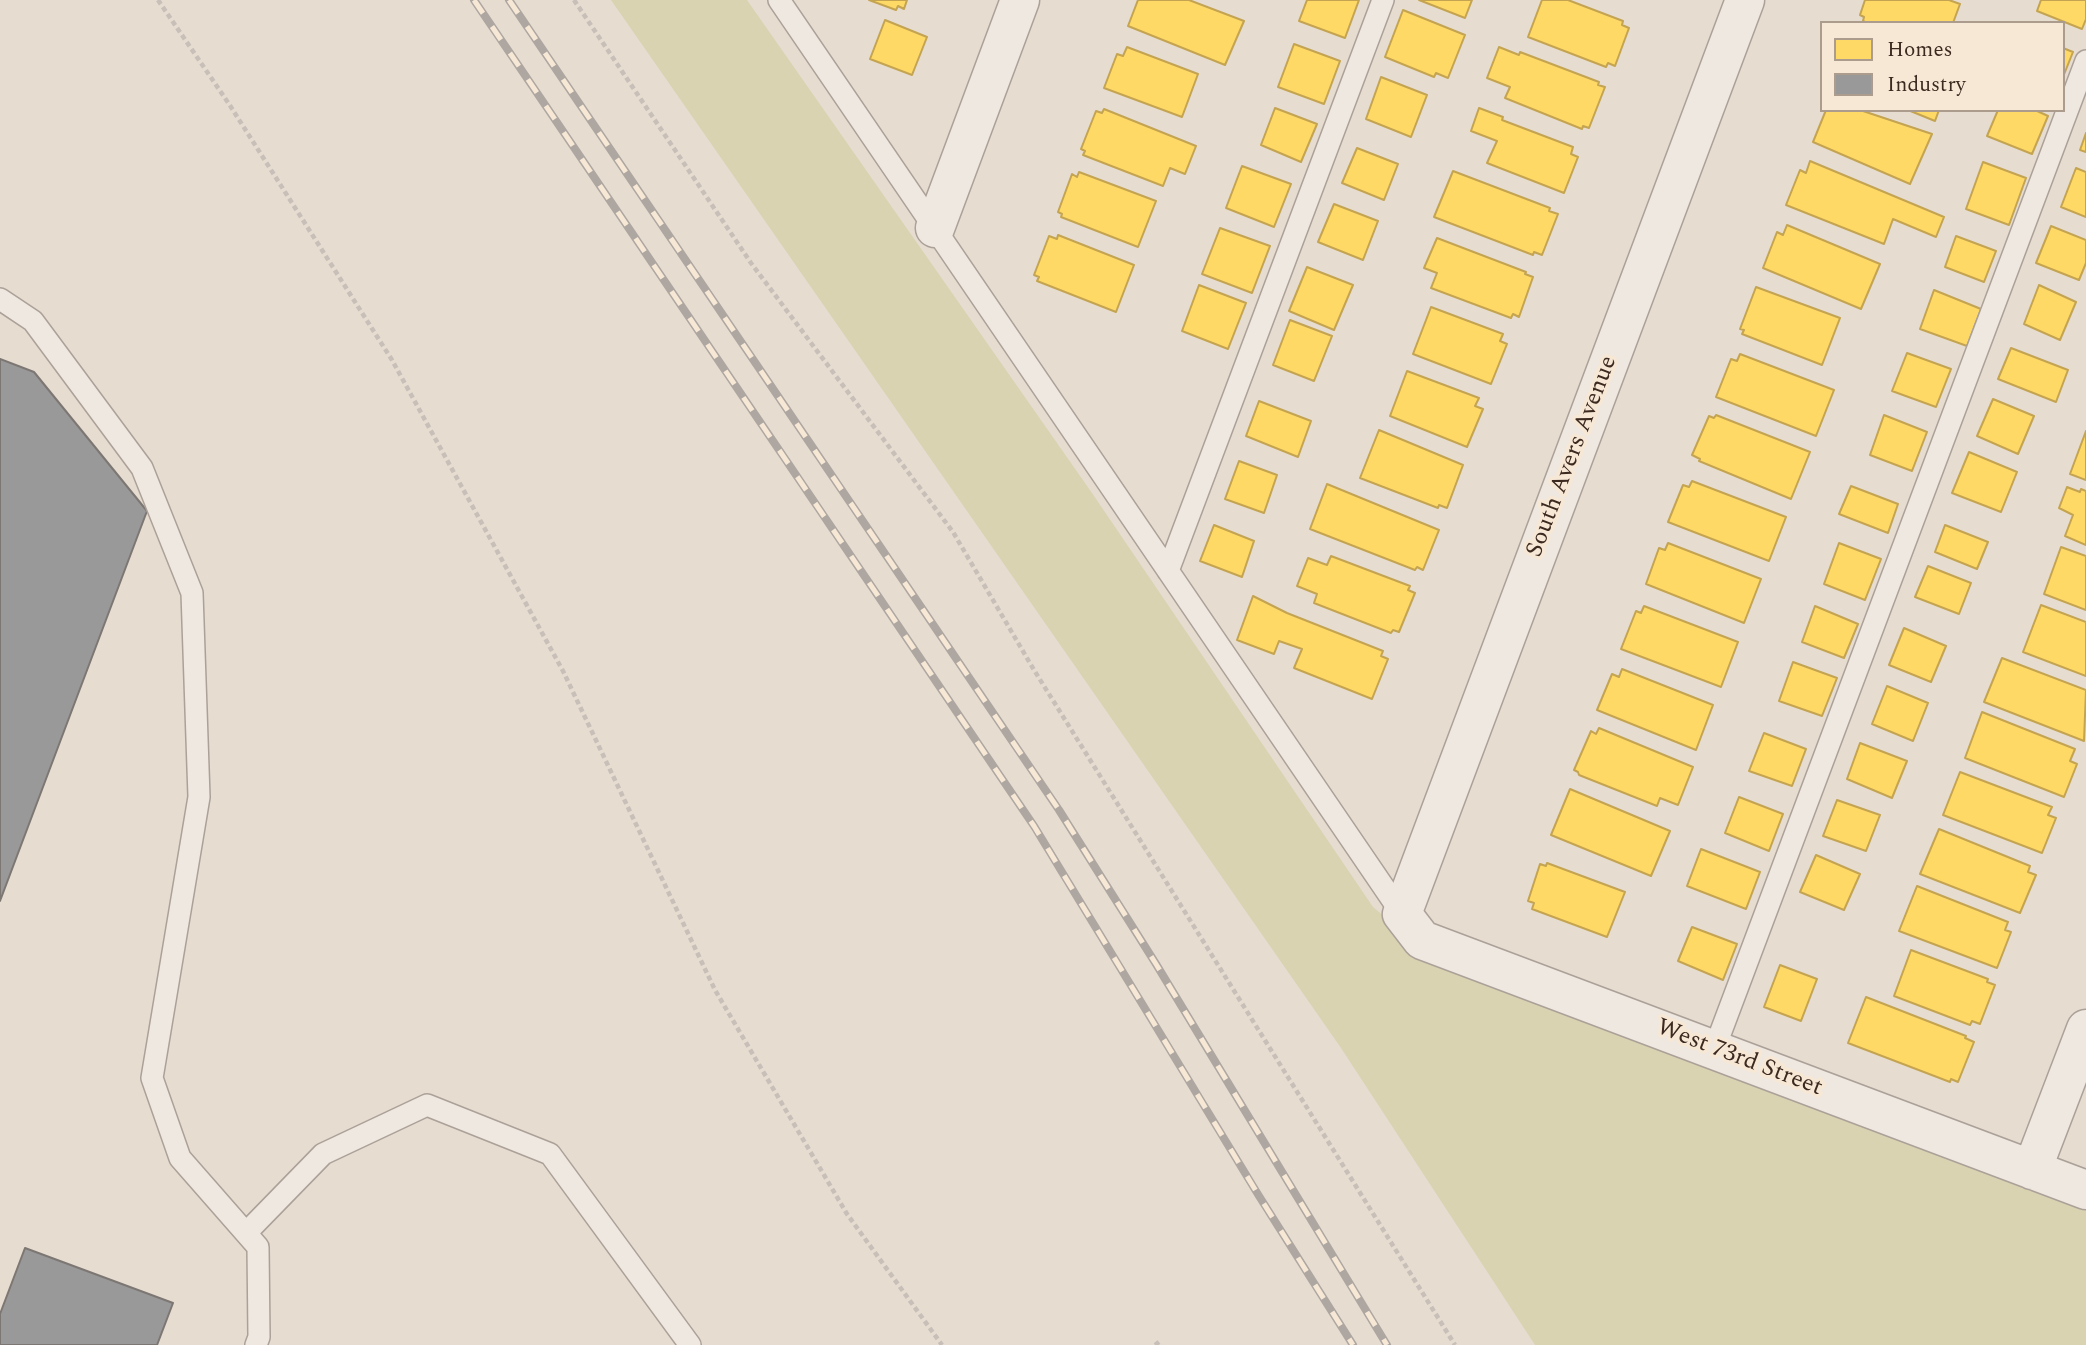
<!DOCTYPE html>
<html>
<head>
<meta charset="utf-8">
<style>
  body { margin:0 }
  #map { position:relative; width:2086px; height:1345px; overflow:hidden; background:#e6dcd0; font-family:Spectral,serif }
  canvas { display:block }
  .legend { position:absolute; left:1820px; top:21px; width:245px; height:91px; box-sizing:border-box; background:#f7e8d6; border:2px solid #ac9c8d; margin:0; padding:9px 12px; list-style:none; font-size:21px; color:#3c291f }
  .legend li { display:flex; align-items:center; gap:14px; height:35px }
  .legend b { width:35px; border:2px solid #ac9c8d }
</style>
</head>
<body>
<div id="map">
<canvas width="2086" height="1345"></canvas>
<ul class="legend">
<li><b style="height:19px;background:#ffd966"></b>Homes</li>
<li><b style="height:19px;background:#999"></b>Industry</li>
</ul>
</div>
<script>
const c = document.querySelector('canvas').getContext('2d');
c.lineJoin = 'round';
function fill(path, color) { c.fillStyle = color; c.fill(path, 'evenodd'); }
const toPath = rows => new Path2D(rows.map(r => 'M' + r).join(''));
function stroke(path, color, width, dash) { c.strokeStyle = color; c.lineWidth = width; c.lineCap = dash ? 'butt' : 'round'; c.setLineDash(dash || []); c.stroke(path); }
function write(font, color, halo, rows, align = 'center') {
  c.font = font + ' Spectral,serif'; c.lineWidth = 7; c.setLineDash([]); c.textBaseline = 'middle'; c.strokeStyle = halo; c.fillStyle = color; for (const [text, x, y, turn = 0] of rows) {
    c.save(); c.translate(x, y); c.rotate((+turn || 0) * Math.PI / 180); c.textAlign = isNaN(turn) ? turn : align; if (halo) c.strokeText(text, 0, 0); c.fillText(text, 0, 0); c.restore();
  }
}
fill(toPath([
  [611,0,747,0,1092,493,1373,907,1421,947,2086,1204,2086,1345,1535,1345,1341,1048]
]), '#d9d3b2');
const homes = toPath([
  [869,0,907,0,904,9,898,6,896,10,869,0],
  [1138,0,1189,0,1244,21,1225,65,1128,26,1138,0],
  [1307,0,1359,0,1345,38,1299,21,1307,0],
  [1419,0,1472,0,1465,18,1419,0],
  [1542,0,1568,0,1623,21,1622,25,1629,28,1615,66,1608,63,1606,67,1528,37,1542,0],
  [1865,0,1949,0,1960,4,1953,23,1867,23,1863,21,1864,17,1860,15,1865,0],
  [2041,0,2086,0,2086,19,2082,29,2037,11,2041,0],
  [1403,10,1465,35,1448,78,1436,73,1434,77,1385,57,1403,10],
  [885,20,927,37,912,75,870,59,885,20],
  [1294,44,1340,61,1324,104,1278,87,1294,44],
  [1127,47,1198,74,1182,117,1104,88,1117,54,1123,56,1127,47],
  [1499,47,1519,55,1520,52,1599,82,1598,85,1605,87,1589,128,1583,126,1582,129,1505,98,1510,87,1487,78,1499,47],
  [2063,48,2073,52,2063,77,2063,48],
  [1381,77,1427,95,1411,137,1366,119,1381,77],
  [1275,108,1317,124,1301,162,1261,145,1275,108],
  [1479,108,1503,117,1502,120,1573,147,1571,154,1578,157,1564,193,1487,163,1497,141,1471,131,1479,108],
  [1104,109,1196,146,1185,174,1170,168,1163,186,1083,155,1085,151,1081,149,1096,111,1102,113,1104,109],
  [1826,110,1860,110,1932,134,1910,184,1813,142,1826,110],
  [1908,110,1939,110,1935,121,1908,110],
  [1998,110,2035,110,2048,116,2032,154,1987,136,1998,110],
  [2086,133,2086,152,2080,150,2086,133],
  [1357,148,1398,164,1384,200,1342,183,1357,148],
  [1810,161,1944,217,1936,237,1893,219,1884,244,1786,205,1800,170,1806,173,1810,161],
  [1983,162,2026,178,2009,225,1966,209,1983,162],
  [1242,166,1291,184,1274,227,1226,208,1242,166],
  [2076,168,2086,172,2086,217,2061,207,2076,168],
  [1453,171,1550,208,1549,211,1558,214,1542,255,1534,252,1533,255,1434,217,1453,171],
  [1079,172,1156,201,1138,247,1061,217,1062,214,1058,212,1072,174,1077,177,1079,172],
  [1334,204,1378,221,1363,260,1318,242,1334,204],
  [1787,225,1880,264,1861,309,1763,268,1777,232,1783,235,1787,225],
  [2051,226,2086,240,2086,263,2079,280,2036,263,2051,226],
  [1220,228,1270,246,1252,293,1202,274,1220,228],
  [1058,235,1134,265,1116,312,1037,281,1039,277,1034,275,1049,236,1057,239,1058,235],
  [1956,236,1996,251,1984,282,1945,267,1956,236],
  [1437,238,1526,272,1525,274,1533,277,1519,317,1513,314,1511,318,1431,288,1437,273,1424,268,1437,238],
  [1307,267,1353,285,1334,330,1289,311,1307,267],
  [1199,285,1246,303,1228,349,1182,331,1199,285],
  [2039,285,2076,302,2060,340,2024,324,2039,285],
  [1756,287,1840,318,1822,365,1742,334,1744,330,1740,329,1756,287],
  [1934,290,1981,309,1967,346,1920,329,1934,290],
  [1431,307,1503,334,1500,341,1507,344,1491,384,1413,354,1431,307],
  [1290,320,1332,336,1314,381,1273,365,1290,320],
  [2011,348,2068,370,2056,402,1998,379,2011,348],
  [1907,353,1951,369,1936,407,1892,391,1907,353],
  [1740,354,1834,390,1816,436,1716,397,1731,359,1737,361,1740,354],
  [1407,371,1479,398,1475,406,1483,409,1467,447,1390,416,1407,371],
  [1993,399,2034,416,2018,454,1977,436,1993,399],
  [1259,401,1311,421,1298,457,1246,436,1259,401],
  [1716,415,1810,452,1791,499,1699,461,1700,459,1692,455,1709,416,1714,418,1716,415],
  [1884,415,1927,432,1912,471,1870,455,1884,415],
  [1379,430,1463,465,1447,508,1439,505,1438,508,1360,478,1379,430],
  [2086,431,2086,480,2070,474,2086,431],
  [1969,452,2017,472,2001,512,1952,493,1969,452],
  [1239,461,1277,475,1264,513,1225,499,1239,461],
  [1692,481,1786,517,1769,561,1668,522,1683,485,1689,487,1692,481],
  [1327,484,1439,530,1423,570,1417,567,1415,570,1310,529,1327,484],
  [1851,486,1898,504,1888,533,1839,514,1851,486],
  [2067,487,2080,492,2081,489,2086,491,2086,545,2065,536,2073,515,2059,508,2067,487],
  [1214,525,1254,541,1242,577,1200,561,1214,525],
  [1945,525,1988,542,1977,569,1935,552,1945,525],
  [1668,543,1761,579,1744,623,1646,584,1659,548,1665,550,1668,543],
  [1839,543,1881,559,1865,600,1824,584,1839,543],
  [2061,547,2086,556,2086,610,2044,594,2061,547],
  [1331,556,1410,586,1408,590,1415,593,1399,632,1393,630,1391,633,1314,603,1317,594,1297,586,1308,558,1327,565,1331,556],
  [1928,566,1971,583,1959,614,1915,597,1928,566],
  [1253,596,1287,613,1383,651,1381,656,1388,659,1372,699,1294,668,1302,649,1279,641,1274,654,1237,640,1253,596],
  [2041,605,2086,622,2086,676,2023,652,2041,605],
  [1644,606,1738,642,1721,687,1621,649,1636,611,1641,613,1644,606],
  [1815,606,1858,624,1844,658,1802,642,1815,606],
  [1904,628,1946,646,1931,682,1889,665,1904,628],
  [2002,658,2086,690,2084,741,1984,702,2002,658],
  [1793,662,1837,678,1822,716,1779,701,1793,662],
  [1622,669,1713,705,1696,750,1597,710,1612,674,1619,677,1622,669],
  [1887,686,1928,703,1913,741,1872,724,1887,686],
  [1982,712,2075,749,2070,761,2077,764,2064,797,1965,758,1982,712],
  [1599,728,1693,767,1678,805,1660,798,1657,806,1579,775,1578,772,1574,770,1591,731,1596,734,1599,728],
  [1764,733,1806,749,1792,786,1749,771,1764,733],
  [1860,743,1907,761,1892,798,1847,779,1860,743],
  [1960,772,2052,807,2048,815,2056,818,2042,853,1943,815,1960,772],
  [1570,789,1670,831,1651,876,1551,835,1570,789],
  [1739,797,1783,814,1769,851,1725,833,1739,797],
  [1837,800,1880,815,1866,851,1823,836,1837,800],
  [1939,829,2030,866,2028,872,2036,875,2020,913,1920,874,1939,829],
  [1701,849,1760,872,1746,909,1687,886,1701,849],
  [1816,855,1860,874,1844,910,1800,892,1816,855],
  [1547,863,1625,892,1607,937,1532,909,1534,903,1528,901,1540,864,1546,866,1547,863],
  [1917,886,2008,922,2005,930,2011,932,1997,968,1899,931,1917,886],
  [1692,927,1737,944,1723,980,1678,961,1692,927],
  [1911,950,1988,979,1987,982,1995,985,1980,1024,1972,1021,1970,1025,1894,996,1911,950],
  [1780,965,1817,979,1801,1021,1764,1007,1780,965],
  [1866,997,1966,1036,1965,1038,1974,1042,1958,1082,1951,1079,1950,1082,1848,1043,1866,997]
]);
fill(homes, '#ffd966');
stroke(homes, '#c4a451', 2);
const industry = toPath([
  [0,359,34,372,147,511,0,901,0,359],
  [25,1248,173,1303,157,1345,0,1345,0,1314,25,1248]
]);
fill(industry, '#999');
stroke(industry, '#7d7774', 2);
const lane = toPath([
  [779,0,1402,914],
  [0,299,33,321,142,468,192,593,199,797,152,1078,180,1158,258,1247,259,1337,256,1345],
  [1168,571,1383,0],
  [1714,1050,2086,61],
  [246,1233,323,1154,427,1105,550,1154,690,1345]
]);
const street = toPath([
  [1745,0,1402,914,1422,940,2086,1190],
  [935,228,1020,0],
  [2032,1170,2086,1029]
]);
stroke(lane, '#aca198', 24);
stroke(street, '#aca198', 41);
stroke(toPath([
  [158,0,229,104,392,360,563,671,715,990,847,1214,942,1345],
  [574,0,751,263,953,532,1034,670,1455,1345],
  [1155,1345,1159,1342,1161,1345]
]), '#c7bfb8', 4.5, [5, 3.5]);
stroke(lane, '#eee8e1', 21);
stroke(street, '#eee8e1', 38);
const rail = toPath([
  [474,0,1034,826,1259,1196,1353,1345],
  [509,0,1059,810,1156,964,1387,1345]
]);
stroke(rail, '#aea7a1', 8);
stroke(rail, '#f7e8d6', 5, [16]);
write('24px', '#3c291f', '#f7e8d6', [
  ["South Avers Avenue",1573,457,-69],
  ["West 73rd Street",1739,1059,21]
]);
</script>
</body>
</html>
